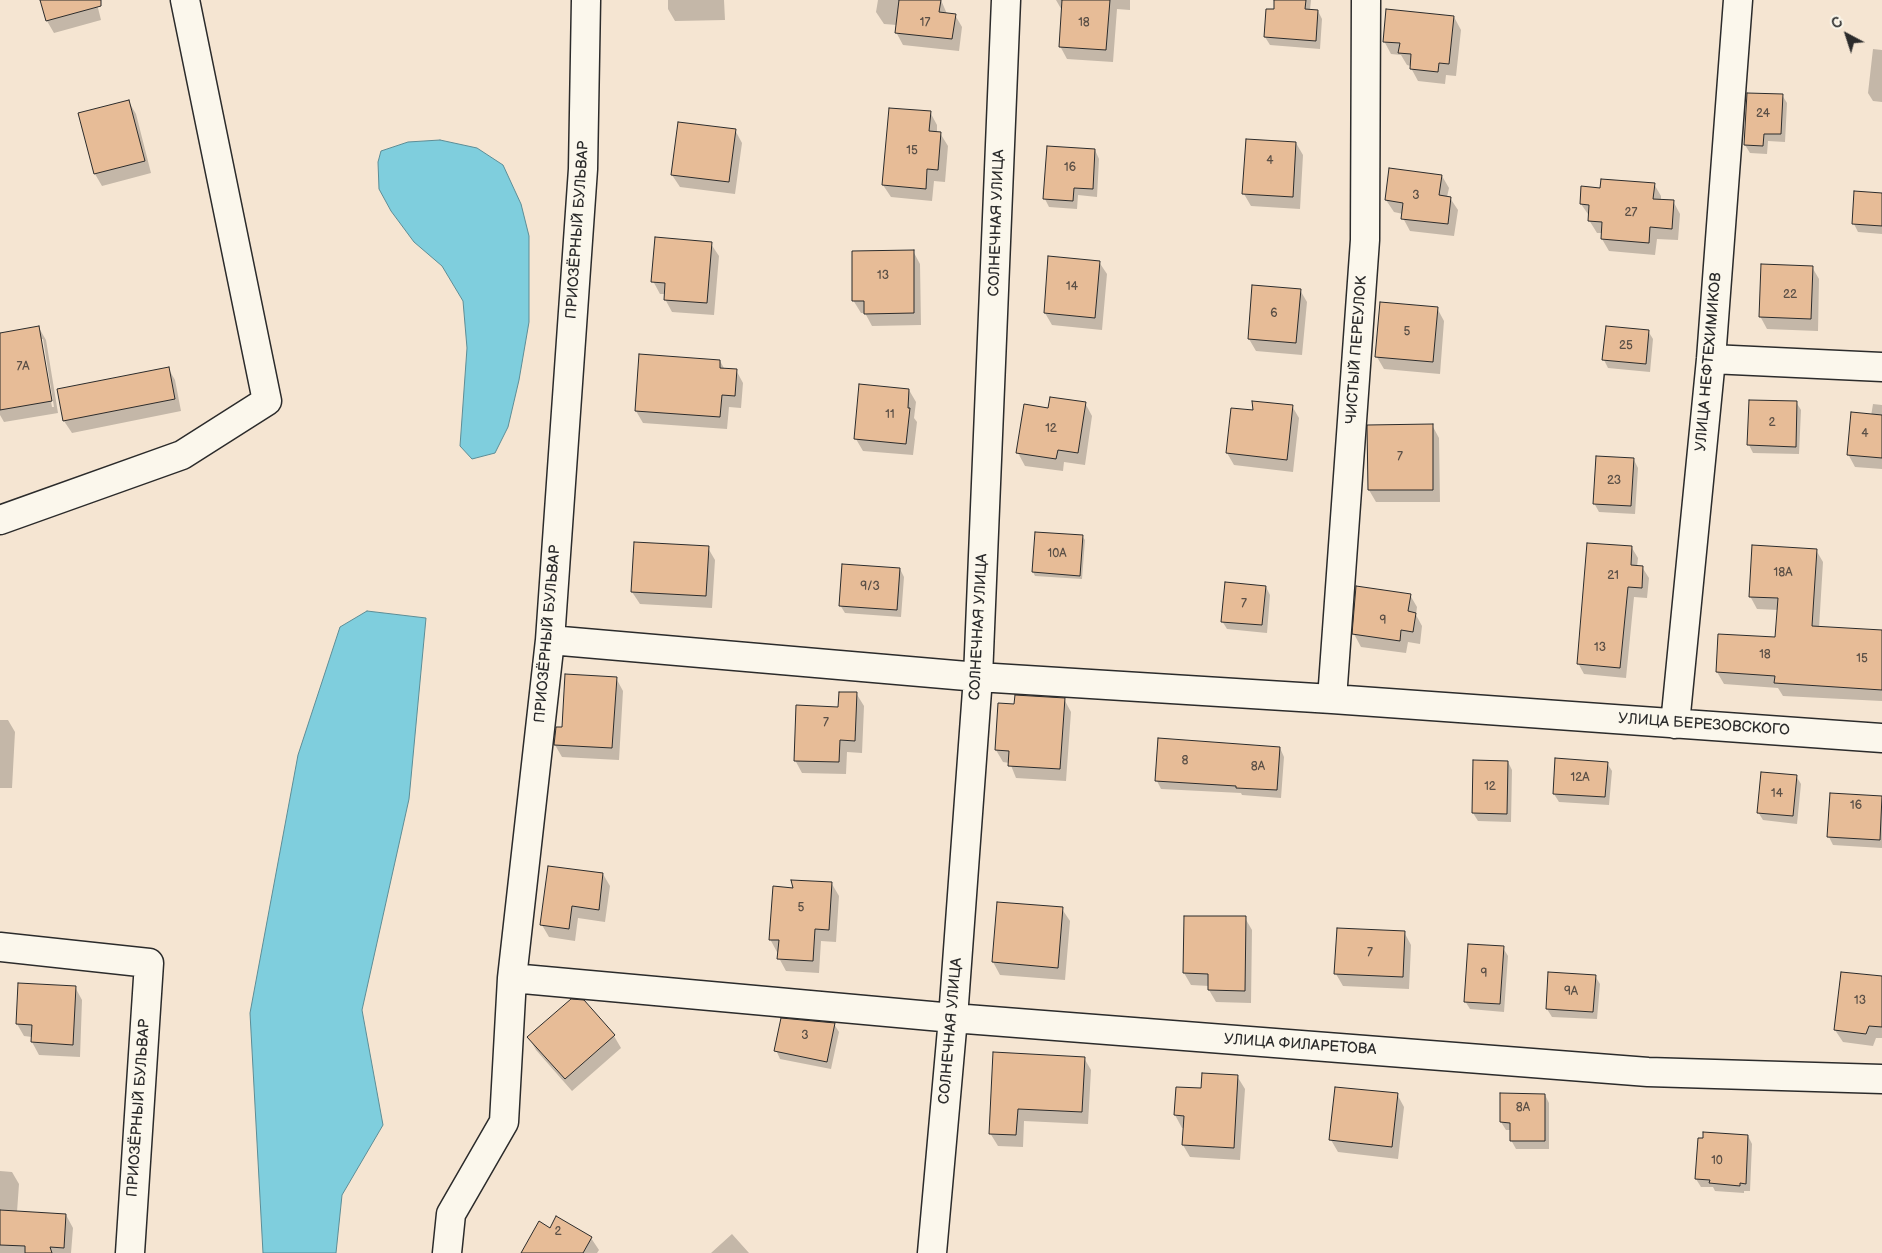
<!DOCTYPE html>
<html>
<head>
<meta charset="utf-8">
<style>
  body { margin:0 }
  #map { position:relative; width:1882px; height:1253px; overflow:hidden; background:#f5e5d2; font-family:"Balsamiq Sans",sans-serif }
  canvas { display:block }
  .north { position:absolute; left:1822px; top:10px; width:50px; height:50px; -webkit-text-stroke:4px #fbf7ec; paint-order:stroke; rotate:320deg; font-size:14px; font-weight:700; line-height:20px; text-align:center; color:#2b2b2b }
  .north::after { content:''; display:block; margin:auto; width:18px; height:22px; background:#2b2b2b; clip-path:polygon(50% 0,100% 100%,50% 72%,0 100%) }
</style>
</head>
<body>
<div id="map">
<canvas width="1882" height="1253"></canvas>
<div class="north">С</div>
</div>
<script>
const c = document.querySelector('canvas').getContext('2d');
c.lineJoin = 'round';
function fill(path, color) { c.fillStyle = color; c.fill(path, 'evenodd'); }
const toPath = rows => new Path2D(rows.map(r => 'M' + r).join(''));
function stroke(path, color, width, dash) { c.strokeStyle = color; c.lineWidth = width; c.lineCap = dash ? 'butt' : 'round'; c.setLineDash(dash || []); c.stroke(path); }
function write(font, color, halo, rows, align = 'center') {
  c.font = font + ' "Balsamiq Sans",sans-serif'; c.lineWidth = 5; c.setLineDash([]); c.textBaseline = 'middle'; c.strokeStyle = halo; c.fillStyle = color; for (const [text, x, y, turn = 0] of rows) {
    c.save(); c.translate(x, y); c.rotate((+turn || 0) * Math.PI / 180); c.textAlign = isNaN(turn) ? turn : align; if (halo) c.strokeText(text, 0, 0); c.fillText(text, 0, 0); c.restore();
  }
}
const water = toPath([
  [440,140,477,148,503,165,521,204,529,236,529,322,519,380,508,427,495,453,472,459,460,446,467,348,463,301,442,266,414,242,391,211,379,189,378,162,381,151,408,142,440,140],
  [367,611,426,618,409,799,362,1010,383,1125,342,1195,336,1253,263,1253,250,1013,298,755,340,627,367,611]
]);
fill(water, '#7fcedd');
stroke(water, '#5d8d96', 1);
fill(toPath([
  [41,0,96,0,101,20,54,33,47,21],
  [668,0,724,0,725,20,675,21,668,9],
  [878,0,941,0,947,14,955,15,962,27,959,51,903,45,896,32,897,25,884,24,876,12],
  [1056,0,1130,0,1130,10,1117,9,1113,62,1067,59,1060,46,1063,12],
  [1276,0,1311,0,1310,10,1318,11,1322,19,1320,49,1270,45,1265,37,1267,10,1275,11],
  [1454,17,1461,30,1456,76,1446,75,1445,84,1418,81,1411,68,1411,66,1407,65,1401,55,1391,54,1384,41],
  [1873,49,1882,50,1882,102,1873,101,1868,93],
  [1782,95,1787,103,1785,142,1768,141,1767,154,1750,153,1745,145],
  [129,102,136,114,151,173,102,186,95,174,79,114],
  [930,112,937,125,937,133,940,133,948,146,945,182,934,181,932,201,891,197,883,185],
  [735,130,742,143,735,194,680,187,672,175],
  [1296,143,1303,155,1300,209,1251,206,1244,194],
  [1095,150,1099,159,1097,197,1078,195,1077,209,1049,207,1045,199],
  [1442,176,1449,188,1447,197,1450,198,1458,210,1454,236,1410,231,1403,218,1403,214,1394,212,1386,200],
  [1654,184,1661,196,1661,201,1673,201,1680,214,1678,240,1657,239,1655,255,1609,251,1602,239,1603,233,1597,233,1589,220,1590,217,1581,204,1601,189],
  [1855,193,1882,194,1882,234,1858,232,1854,224],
  [711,244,719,256,714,315,672,312,665,299,666,294,660,294,653,281],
  [913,251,920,264,921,325,872,326,865,313,861,313,853,300],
  [1099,262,1107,274,1102,330,1052,325,1045,313],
  [1812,267,1819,279,1818,331,1767,329,1760,316],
  [1300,290,1307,302,1302,355,1256,351,1249,339],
  [1437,308,1444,321,1440,374,1384,369,1377,357],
  [39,328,46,340,58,413,4,422,0,415,0,334],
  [40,339,43,339,54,407,52,407],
  [1648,331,1653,339,1650,372,1608,368,1604,360],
  [720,361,725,370,736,370,743,383,741,408,729,407,727,429,643,423,636,411],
  [168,368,175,380,181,411,72,433,64,421,58,390],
  [909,390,916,402,914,418,917,422,913,455,863,451,856,439],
  [1796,402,1801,410,1799,454,1753,453,1749,445],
  [1085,403,1092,416,1085,465,1064,462,1063,471,1025,466,1018,453,1049,409],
  [1873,404,1882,405,1882,469,1855,467,1848,454,1871,416],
  [1292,406,1299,418,1293,472,1234,465,1227,453,1255,411],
  [1432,425,1439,438,1440,502,1376,502,1369,490],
  [1634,460,1638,468,1635,514,1599,512,1594,503],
  [1036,533,1082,536,1085,540,1082,579,1035,576,1033,572],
  [708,548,715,560,712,608,640,604,632,592],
  [1632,548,1638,558,1637,567,1642,567,1649,578,1647,598,1634,597,1626,678,1584,674,1578,663],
  [1816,550,1823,562,1819,628,1882,632,1882,701,1783,696,1778,688,1724,684,1717,672,1777,639,1779,610,1757,609,1750,596],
  [900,569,904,577,901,617,845,613,840,605],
  [1266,587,1270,595,1267,633,1227,629,1222,621],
  [1410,595,1417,607,1416,615,1422,626,1420,644,1408,642,1406,653,1361,647,1354,634],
  [616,678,623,691,619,760,562,757,555,745,563,729],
  [856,693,864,706,862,753,847,752,846,774,802,773,795,760,840,708],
  [1064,699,1071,712,1066,781,1016,778,1010,763,1003,762,996,750,1016,705],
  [0,720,8,720,15,732,12,788,0,788],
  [1280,748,1284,757,1281,798,1242,795,1241,793,1161,789,1157,781],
  [1475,762,1508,762,1512,770,1511,822,1478,821,1473,813],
  [1607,763,1612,771,1609,805,1559,802,1554,794],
  [1796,776,1801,784,1797,824,1763,820,1758,812],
  [1831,794,1882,797,1882,848,1833,845,1829,837],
  [603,874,610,886,605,922,578,918,575,941,549,937,542,925],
  [832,884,839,896,836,942,821,941,819,973,786,971,779,958,779,952,777,952,770,939,794,889],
  [998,903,1062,909,1070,921,1065,980,1000,975,993,962],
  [1245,918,1252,930,1251,1003,1216,1002,1209,990,1209,986,1191,985,1184,973],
  [1404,932,1411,945,1409,989,1343,986,1336,974],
  [1503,948,1508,956,1504,1012,1470,1009,1465,1001],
  [1595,976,1600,984,1597,1019,1552,1017,1547,1009],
  [1882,978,1882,1038,1876,1038,1873,1046,1843,1042,1835,1030],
  [75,987,82,1000,80,1057,39,1055,32,1042,32,1037,24,1036,17,1024],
  [834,1024,839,1032,831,1069,780,1059,776,1050],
  [614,1036,621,1048,572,1091,536,1050,529,1038],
  [994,1054,1084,1058,1091,1070,1088,1124,1024,1121,1023,1147,998,1146,990,1133],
  [1237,1076,1245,1089,1240,1160,1190,1157,1183,1145,1184,1128,1182,1128,1175,1115,1177,1088,1202,1090],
  [1397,1094,1404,1107,1398,1159,1338,1152,1331,1140],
  [1545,1095,1549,1103,1549,1149,1516,1149,1511,1140,1511,1130,1506,1130,1501,1122],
  [1748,1136,1752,1144,1750,1191,1744,1191,1744,1193,1715,1191,1713,1187,1701,1187,1696,1179],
  [0,1171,12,1172,19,1184,17,1212,66,1215,73,1228,71,1253,0,1253],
  [732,1234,749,1253,711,1253],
  [591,1238,599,1250,597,1253,522,1253]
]), '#0003');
const building = toPath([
  [40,0,101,0,101,6,46,21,40,0],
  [899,0,941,0,939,12,956,14,952,39,895,33,899,0],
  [1062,0,1110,0,1106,50,1059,47,1062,0],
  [1274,0,1306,0,1305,9,1318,10,1316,41,1264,37,1266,9,1274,9,1274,0],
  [1386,9,1454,16,1449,64,1439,63,1438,72,1410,69,1411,54,1398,53,1400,43,1383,42,1386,9],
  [1747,93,1783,94,1781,134,1764,134,1763,146,1744,145,1747,93],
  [129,100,145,161,94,174,78,113,129,100],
  [889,108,931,111,929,131,941,132,938,170,927,169,926,189,882,185,889,108],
  [678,122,736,129,729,182,671,175,678,122],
  [1246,139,1296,142,1293,197,1242,194,1246,139],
  [1047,146,1095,149,1093,189,1074,188,1073,201,1043,199,1047,146],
  [1389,168,1442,175,1439,195,1451,197,1448,224,1401,219,1403,203,1385,200,1389,168],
  [1601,179,1655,183,1653,199,1674,200,1672,229,1650,227,1649,243,1601,239,1602,222,1588,221,1589,205,1580,204,1581,186,1600,188,1601,179],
  [1854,191,1882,193,1882,226,1852,224,1854,191],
  [655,237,712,242,707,303,664,300,665,283,651,282,655,237],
  [914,250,914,313,864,314,864,301,852,301,852,251,914,250],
  [1048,256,1100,261,1095,318,1044,313,1048,256],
  [1761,264,1813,266,1811,319,1759,317,1761,264],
  [1252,285,1301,289,1296,343,1248,339,1252,285],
  [1380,302,1438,307,1433,362,1375,357,1380,302],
  [39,326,52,401,0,410,0,333,39,326],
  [1606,326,1649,330,1646,364,1602,360,1606,326],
  [639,354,720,360,720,368,737,369,735,396,722,395,720,417,635,411,639,354],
  [169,367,175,399,63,421,57,389,169,367],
  [859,384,909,389,908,408,910,408,906,444,854,439,859,384],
  [1050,397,1086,402,1078,453,1058,450,1056,459,1016,453,1024,404,1048,408,1050,397],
  [1749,400,1797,401,1796,447,1747,445,1749,400],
  [1252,401,1293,405,1287,460,1226,453,1231,408,1253,410,1252,401],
  [1851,412,1882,415,1882,458,1847,455,1851,412],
  [1433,424,1433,490,1368,490,1367,425,1433,424],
  [1596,456,1634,458,1631,506,1593,504,1596,456],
  [1035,532,1083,535,1080,576,1032,572,1035,532],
  [634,542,709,546,706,596,631,592,634,542],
  [1587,543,1632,546,1631,565,1643,566,1642,588,1628,587,1620,668,1577,664,1587,543],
  [1752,545,1817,549,1812,626,1882,630,1882,690,1774,683,1775,676,1716,672,1718,634,1775,637,1778,598,1749,597,1752,545],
  [842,564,900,568,897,610,839,606,842,564],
  [1225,582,1266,586,1262,625,1221,622,1225,582],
  [1356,586,1411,594,1408,611,1416,613,1413,632,1401,630,1400,641,1352,634,1356,586],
  [565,674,617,677,612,748,554,745,556,727,562,727,565,674],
  [839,692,857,692,855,741,840,740,839,762,794,761,796,705,838,707,839,692],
  [1015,695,1065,698,1060,769,1008,766,1009,751,995,750,998,703,1014,704,1015,695],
  [1158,738,1280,747,1277,790,1236,788,1236,786,1155,781,1158,738],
  [1555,758,1608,762,1605,797,1553,794,1555,758],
  [1473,760,1508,761,1507,814,1472,813,1473,760],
  [1761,772,1797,775,1793,816,1757,813,1761,772],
  [1830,793,1882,796,1880,840,1827,837,1830,793],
  [548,866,603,873,599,910,572,906,569,929,540,925,548,866],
  [791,880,832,882,829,930,815,929,813,961,777,959,779,940,769,940,773,886,793,888,791,880],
  [997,902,1063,907,1058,968,992,962,997,902],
  [1184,916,1246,916,1245,991,1208,990,1208,974,1183,973,1184,916],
  [1337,928,1405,931,1403,977,1334,974,1337,928],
  [1468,944,1504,946,1500,1004,1464,1002,1468,944],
  [1548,972,1596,975,1593,1012,1546,1009,1548,972],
  [1841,972,1882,976,1882,1027,1869,1026,1866,1034,1834,1030,1841,972],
  [18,983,76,986,73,1045,31,1042,32,1025,16,1024,18,983],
  [571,999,584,1000,615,1035,565,1079,527,1037,571,999],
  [781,1018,835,1023,827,1062,774,1051,781,1018],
  [993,1052,1085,1057,1082,1112,1018,1109,1016,1135,989,1134,993,1052],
  [1202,1073,1238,1075,1234,1148,1182,1145,1184,1116,1174,1115,1176,1087,1201,1088,1202,1073],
  [1335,1087,1398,1093,1392,1147,1329,1140,1335,1087],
  [1500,1093,1545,1094,1545,1141,1510,1141,1510,1123,1500,1122,1500,1093],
  [1703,1132,1748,1135,1746,1184,1740,1183,1740,1186,1709,1183,1710,1180,1695,1179,1698,1138,1703,1138,1703,1132],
  [0,1210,66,1214,64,1248,50,1247,52,1253,25,1253,25,1246,0,1245,0,1210],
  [556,1216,592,1237,583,1253,521,1253,539,1221,550,1228,556,1216]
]);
fill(building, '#e7bc97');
stroke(building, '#2b2b2b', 1);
const minor = toPath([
  [1711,359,1882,367],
  [0,520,182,455,267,401,185,0],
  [550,640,978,677,1332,699,1882,738],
  [1332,699,1365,240,1366,0],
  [1675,724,1711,359,1738,0],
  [0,947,149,963,130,1253],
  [512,978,953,1018,1648,1072,1882,1079],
  [447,1253,451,1214,504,1122,512,978,550,640,583,169,586,0],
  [932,1253,953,1018,978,677,1006,0]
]);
stroke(minor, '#2b2b2b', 31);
stroke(minor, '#fbf7ec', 28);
write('12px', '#5a4f46', null, [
  ["17",925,23],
  ["18",1084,23],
  ["24",1763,114],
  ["15",912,151],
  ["4",1270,161],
  ["16",1070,168],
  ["3",1416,196],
  ["27",1631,213],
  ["13",883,276],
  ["14",1072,287],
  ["22",1790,295],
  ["6",1274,314],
  ["5",1407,332],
  ["25",1626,346],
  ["7А",23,367],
  ["11",890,415],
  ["2",1772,423],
  ["12",1051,429],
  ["4",1865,434],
  ["7",1400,457],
  ["23",1614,481],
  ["10А",1057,554],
  ["18А",1783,573],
  ["21",1613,576],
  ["9/3",870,587],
  ["7",1244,604],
  ["9",1383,621],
  ["13",1600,648],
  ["18",1765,655],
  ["15",1862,659],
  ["7",826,723],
  ["8",1185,761],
  ["8А",1258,767],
  ["12А",1580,778],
  ["12",1490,787],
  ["14",1777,794],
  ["16",1856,806],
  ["5",801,908],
  ["7",1370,953],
  ["9",1484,974],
  ["9А",1571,992],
  ["13",1860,1001],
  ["3",805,1036],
  ["8А",1523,1108],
  ["10",1717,1161],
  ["2",558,1232]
]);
write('15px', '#2b2b2b', '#fbf7ec', [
  ["СОЛНЕЧНАЯ УЛИЦА",997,223,-88],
  ["ПРИОЗЁРНЫЙ БУЛЬВАР",578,230,-86],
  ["ЧИСТЫЙ ПЕРЕУЛОК",1357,350,-86],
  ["УЛИЦА НЕФТЕХИМИКОВ",1709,362,-85],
  ["СОЛНЕЧНАЯ УЛИЦА",979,627,-87],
  ["ПРИОЗЁРНЫЙ БУЛЬВАР",548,634,-85],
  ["УЛИЦА БЕРЕЗОВСКОГО",1704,725,4],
  ["СОЛНЕЧНАЯ УЛИЦА",951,1031,-85],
  ["УЛИЦА ФИЛАРЕТОВА",1300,1045,4],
  ["ПРИОЗЁРНЫЙ БУЛЬВАР",139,1108,-86]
]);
</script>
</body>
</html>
